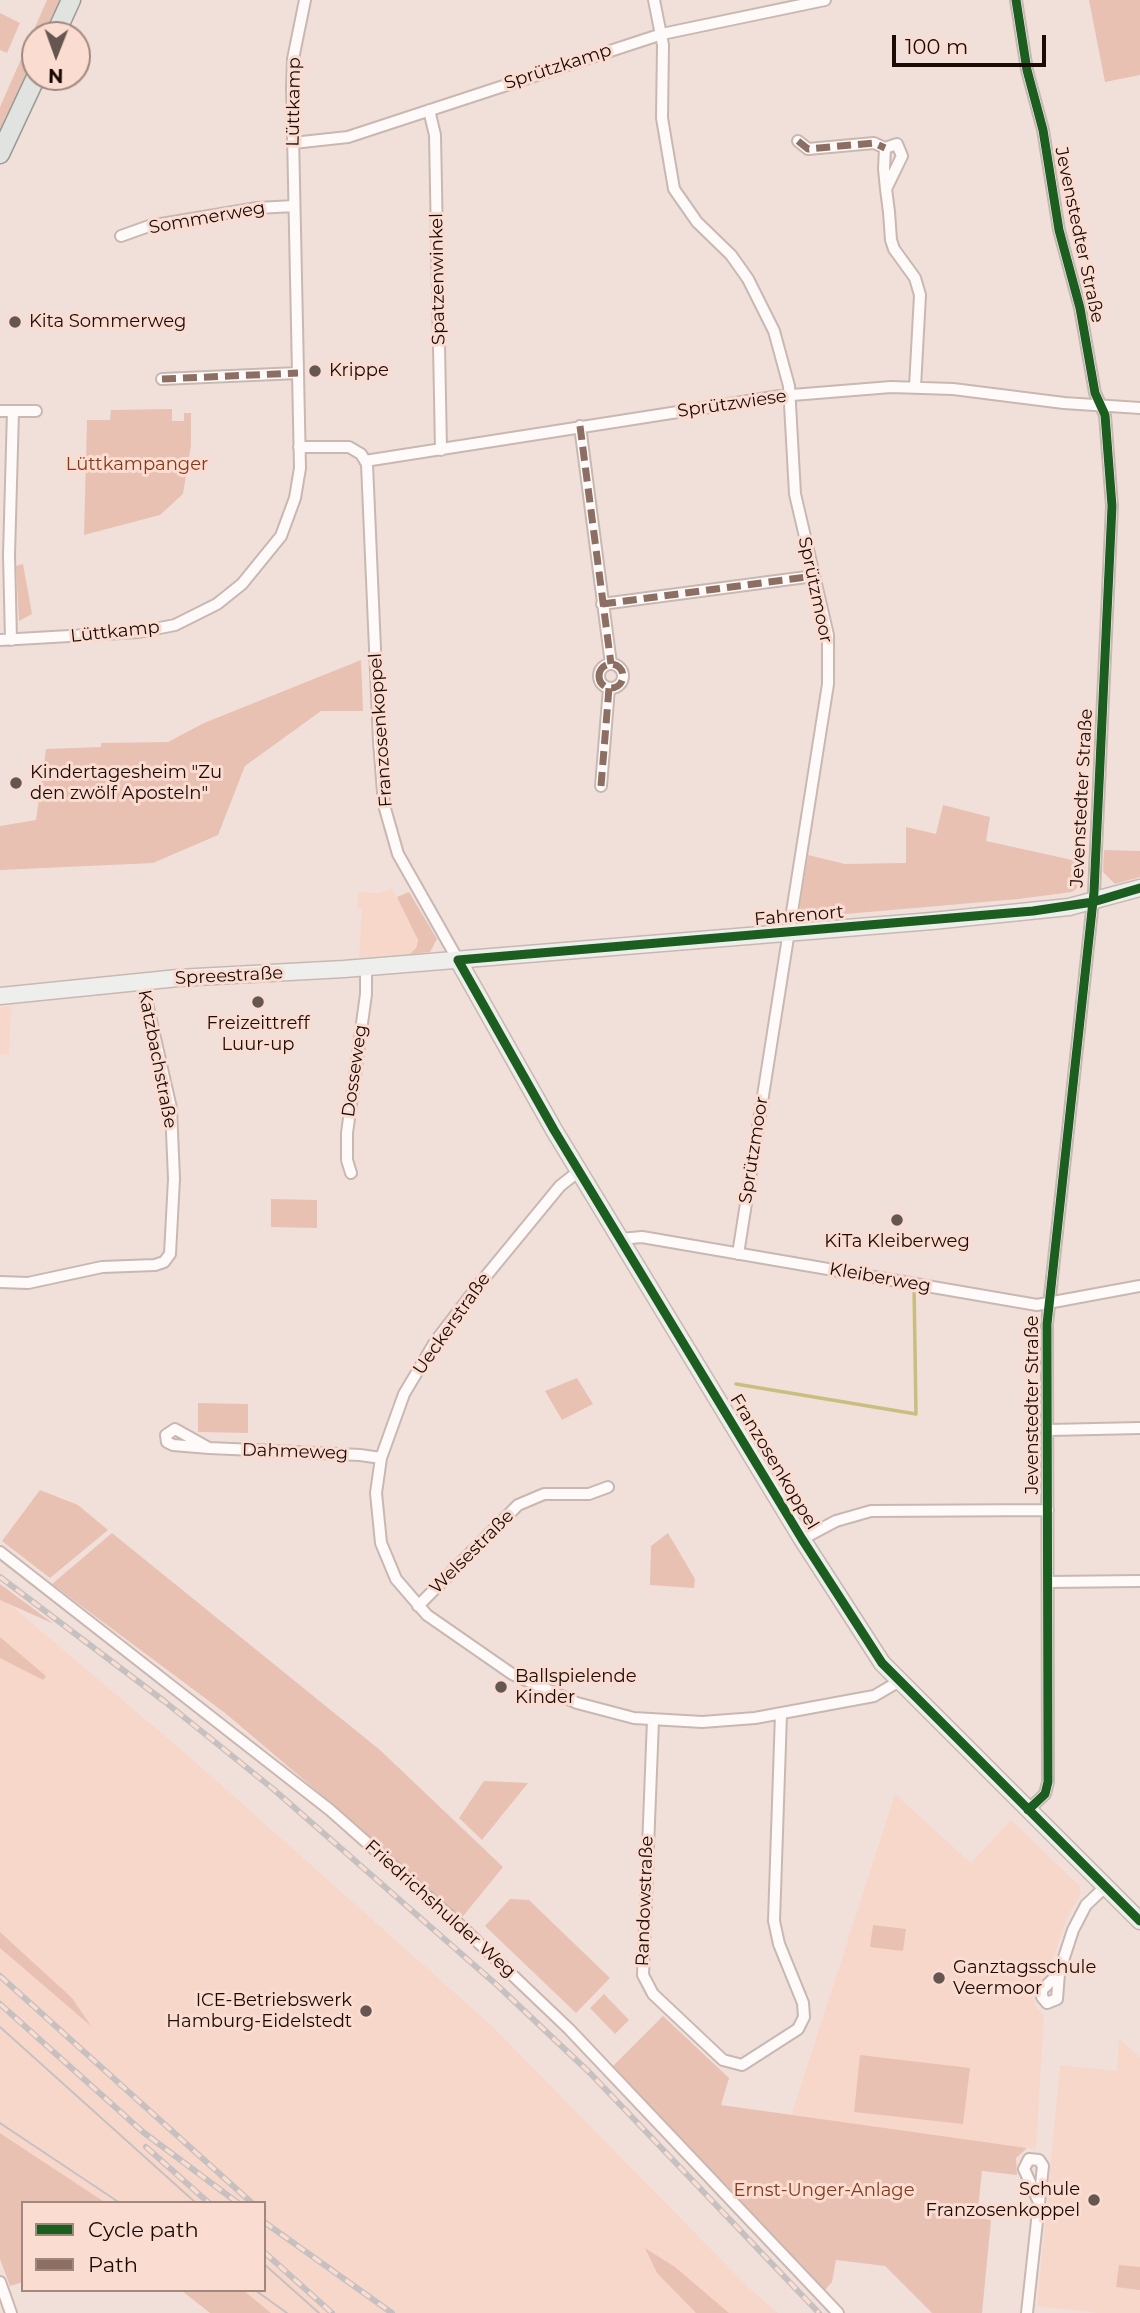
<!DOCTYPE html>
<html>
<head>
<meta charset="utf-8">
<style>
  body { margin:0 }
  #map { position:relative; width:1140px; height:2313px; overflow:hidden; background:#f1e0da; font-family:Montserrat,sans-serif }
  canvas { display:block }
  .legend { position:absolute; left:21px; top:2201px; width:245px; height:91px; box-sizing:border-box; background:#fadcd1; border:2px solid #a1887f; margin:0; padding:9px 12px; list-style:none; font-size:21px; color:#1b0b05 }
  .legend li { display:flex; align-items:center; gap:14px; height:35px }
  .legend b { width:35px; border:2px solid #a1887f }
  .north { position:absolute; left:21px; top:21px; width:70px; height:70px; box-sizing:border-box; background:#fadcd1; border:2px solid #a1887f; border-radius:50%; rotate:181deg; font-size:19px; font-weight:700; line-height:28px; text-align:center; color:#1b0b05 }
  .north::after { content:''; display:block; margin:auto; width:24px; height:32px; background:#665650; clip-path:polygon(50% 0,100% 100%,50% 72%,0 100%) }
  .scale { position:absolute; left:892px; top:35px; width:154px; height:32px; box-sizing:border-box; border:4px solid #1b0b05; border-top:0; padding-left:9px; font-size:21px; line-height:24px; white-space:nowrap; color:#1b0b05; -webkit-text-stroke:5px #fadcd1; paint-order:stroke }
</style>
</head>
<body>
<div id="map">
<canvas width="1140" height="2313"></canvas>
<ul class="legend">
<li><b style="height:9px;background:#1b5e20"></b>Cycle path</li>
<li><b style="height:9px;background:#8d6e63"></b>Path</li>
</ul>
<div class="north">N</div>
<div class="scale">100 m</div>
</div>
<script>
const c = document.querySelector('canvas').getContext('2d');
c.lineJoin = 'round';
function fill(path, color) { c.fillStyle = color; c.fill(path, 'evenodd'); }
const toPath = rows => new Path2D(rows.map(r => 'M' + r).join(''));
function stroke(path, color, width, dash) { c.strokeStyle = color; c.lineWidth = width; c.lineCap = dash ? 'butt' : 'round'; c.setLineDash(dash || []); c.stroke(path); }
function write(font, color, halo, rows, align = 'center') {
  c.font = font + ' Montserrat,sans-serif'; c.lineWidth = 6; c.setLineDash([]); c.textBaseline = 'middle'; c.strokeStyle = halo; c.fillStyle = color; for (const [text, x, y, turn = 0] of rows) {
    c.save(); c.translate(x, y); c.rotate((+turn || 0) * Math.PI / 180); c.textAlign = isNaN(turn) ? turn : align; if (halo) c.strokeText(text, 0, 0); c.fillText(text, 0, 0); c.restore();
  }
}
fill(toPath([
  [392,888,417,931,416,948,410,954,359,958,362,908,357,908,358,892,379,893],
  [11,1006,9,1055,0,1054,0,1007],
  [0,1596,192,1759,492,2026,748,2287,778,2313,271,2313,243,2290,264,2290,264,2203,106,2203,0,2133],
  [895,1794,971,1863,1011,1820,1079,1885,1081,1894,1069,1914,1048,1971,1032,1992,1035,2006,1044,2015,1036,2149,791,2116],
  [1119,2038,1140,2057,1140,2313,1097,2313,1037,2306,1060,2065,1117,2071]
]), '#f8d7cb');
fill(toPath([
  [47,0,64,0,47,35,35,35,35,61,0,136,0,107],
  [1089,0,1140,0,1140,75,1105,82],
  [0,13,20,23,7,53,0,50],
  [172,409,172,421,184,421,184,413,191,413,191,445,183,494,160,515,84,535,87,420,110,420,111,410],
  [23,564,32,614,19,621,16,566],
  [361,660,363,711,321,711,245,766,218,835,153,863,0,870,0,826,36,820,46,749,101,747,101,743,168,742,204,723],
  [943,805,990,817,986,841,1086,863,1082,884,1072,892,1018,899,834,915,803,915,799,911,808,855,845,864,906,863,906,827,936,834],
  [1104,850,1140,851,1140,877,1115,884,1103,872],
  [409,892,437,939,430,952,410,954,416,948,418,940,397,897],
  [271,1199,317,1200,317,1228,271,1227],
  [577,1378,593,1404,562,1420,545,1391],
  [198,1403,248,1404,248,1433,198,1432],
  [40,1490,78,1505,108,1530,50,1578,2,1541],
  [112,1533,380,1750,503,1867,460,1920,356,1824,225,1713,52,1584],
  [668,1533,695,1579,694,1588,650,1585,651,1546],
  [0,1584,54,1624,0,1600],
  [0,1637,46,1676,43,1680,0,1658],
  [484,1781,528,1783,482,1840,459,1818],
  [510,1899,529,1900,610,1978,576,2013,485,1926],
  [873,1925,906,1929,903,1951,870,1947],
  [0,1932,72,1998,91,2026,0,1948],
  [604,1994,629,2020,615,2034,590,2008],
  [663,2016,729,2078,721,2105,1027,2148,1016,2158,1017,2175,982,2171,977,2218,991,2220,982,2313,932,2313,885,2266,836,2260,832,2282,825,2290,718,2186,607,2072],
  [860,2055,970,2068,963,2124,854,2112],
  [0,2133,106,2203,23,2203,23,2282,10,2286,0,2259],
  [645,2248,675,2267,729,2313,696,2313,657,2273],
  [1119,2265,1140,2267,1140,2290,1116,2287],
  [181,2290,243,2290,271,2313,210,2313]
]), '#e8c1b2');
stroke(toPath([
  [736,1384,916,1414,914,1285]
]), '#cabd80', 3.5);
const street = toPath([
  [654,0,663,45,662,118,674,189,697,222,731,255,748,279,774,331,789,386,795,494,828,635,828,684,738,1254],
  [1016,0,1027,70,1043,130,1059,230,1080,308,1095,393,1105,415,1112,506,1094,892,1047,1324,1048,1782,1045,1794,1028,1810],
  [429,110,435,135,441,450],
  [798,141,808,149,874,143,885,148],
  [293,143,348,137,662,34,825,0],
  [886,189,902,156,897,144,885,148,884,169,886,189,889,212,891,240,894,249,915,278,920,295,915,387],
  [121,236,149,226,257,208,294,206],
  [162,379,298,373],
  [0,411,36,411],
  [580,426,611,664],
  [299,447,349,447,361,454,367,464,379,741,384,805,398,854,458,960],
  [365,461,780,396,891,387,953,389,1064,403,1140,408],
  [602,604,814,576],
  [0,640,139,632,175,625,217,604,242,584,281,536,295,498,300,468,292,87,293,59,305,0],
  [11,640,9,555,13,411],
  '599 676a12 12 0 1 1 24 0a12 12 0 1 1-24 0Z',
  [601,786,609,688],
  [579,1171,560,1186,477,1287,435,1342,404,1394,381,1458,376,1493,381,1543,396,1579,427,1615,512,1674,577,1703,634,1718,702,1722,755,1718,874,1696,898,1682],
  [351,1173,347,1160,347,1133,366,994,366,968],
  [620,1239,642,1237,1037,1305,1140,1286],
  [0,1282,28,1283,102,1267,155,1265,164,1262,170,1254,174,1179,171,1108,142,981],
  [1049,1430,1140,1428],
  [209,1448,175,1429,166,1435,167,1442,173,1445,209,1448,232,1449,360,1455,381,1458],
  [802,1539,836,1521,871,1511,1048,1510],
  [0,1552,330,1810,461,1926,569,2029,838,2313],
  [1048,1582,1140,1581],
  [418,1606,518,1505,544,1494,589,1494,608,1487],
  [653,1720,643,1975,653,1994,723,2060,742,2065,798,2029,804,2017,803,2003,779,1944,774,1921,781,1714],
  [1059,1973,1042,1990,1042,1997,1047,2003,1057,1999,1059,1973,1073,1930,1086,1905,1105,1887],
  [0,2282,11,2313],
  [1027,2313,1043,2166,1039,2160,1029,2159,1024,2169,1038,2200]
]);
const secondary = toPath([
  [458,960,554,1130,802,1539,882,1663,1140,1921],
  [0,996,178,978,344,969,932,921,1069,907,1140,888]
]);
const primary = toPath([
  [55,35,71,0],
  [0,154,36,77]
]);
stroke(street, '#c8b8b1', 14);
stroke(secondary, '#c8b8b1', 19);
stroke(primary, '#999b93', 21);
stroke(street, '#fdfaf9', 10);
stroke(secondary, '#eeefed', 16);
stroke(primary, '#e0e3e0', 18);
stroke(toPath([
  [0,2027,196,2203],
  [0,2123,120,2203],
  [264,2264,319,2313],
  [255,2290,287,2313]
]), '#c6c1c0', 2);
const rail = toPath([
  [0,1577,164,1701,272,1788,498,1986,590,2073,819,2313],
  [0,1976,252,2203],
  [0,2004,143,2132,238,2203],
  [146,2147,209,2203],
  [264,2222,392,2313],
  [264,2252,332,2313]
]);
stroke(rail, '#c6c1c0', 6);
stroke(rail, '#fadcd1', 3.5, [10]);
stroke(toPath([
  [798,141,808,149,874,143,885,148],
  [162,379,298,373],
  [580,426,611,664],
  [602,604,814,576],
  '599 676a12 12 0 1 1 24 0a12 12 0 1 1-24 0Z',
  [601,786,609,688]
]), '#8d6e63', 7, [14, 7]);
stroke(toPath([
  [1016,0,1027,70,1043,130,1059,230,1080,308,1095,393,1105,415,1112,506,1094,892,1047,1324,1048,1782,1045,1794,1028,1810],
  [1140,888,1093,902,1033,911,458,960,554,1130,802,1539,882,1663,1140,1921]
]), '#1b5e20', 9);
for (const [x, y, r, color] of [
  [15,322,7,"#665650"],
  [315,371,7,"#665650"],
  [16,783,7,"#665650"],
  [258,1002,7,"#665650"],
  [897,1220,7,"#665650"],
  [501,1687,7,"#665650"],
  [939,1978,7,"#665650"],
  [366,2011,7,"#665650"],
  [1094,2200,7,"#665650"]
]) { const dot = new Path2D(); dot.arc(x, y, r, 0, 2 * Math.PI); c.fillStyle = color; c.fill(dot); stroke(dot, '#fadcd1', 2.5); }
write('18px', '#1b0b05', '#fadcd1', [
  ["Sprützkamp",558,67,-18],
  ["Lüttkamp",294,102,-89],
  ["Sommerweg",207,218,-10],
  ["Jevenstedter Straße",1079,235,78],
  ["Spatzenwinkel",438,279,-91],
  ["Sprützwiese",732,404,-8],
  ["Sprützmoor",815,590,78],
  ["Lüttkamp",115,632,-6],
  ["Franzosenkoppel",381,730,-94],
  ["Jevenstedter Straße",1082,798,-87],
  ["Fahrenort",799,916,-5],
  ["Spreestraße",229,976,-3],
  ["Katzbachstraße",157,1059,79],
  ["Dosseweg",355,1071,-82],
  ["Sprützmoor",754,1150,-81],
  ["Kleiberweg",880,1278,10],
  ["Ueckerstraße",452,1324,-55],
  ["Jevenstedter Straße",1033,1405,-90],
  ["Dahmeweg",295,1452,2],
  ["Franzosenkoppel",774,1462,59],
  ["Welsestraße",472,1552,-45],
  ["Randowstraße",645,1901,-88],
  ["Friedrichshulder Weg",440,1909,42]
]);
write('18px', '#1b0b05', '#fadcd1', [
  ["Kita Sommerweg",29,322],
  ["Krippe",329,371],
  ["Kindertagesheim \"Zu",30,773],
  ["den zwölf Aposteln\"",30,794],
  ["Freizeittreff",258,1024,"center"],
  ["Luur-up",258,1045,"center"],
  ["KiTa Kleiberweg",897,1242,"center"],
  ["Ballspielende",515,1677],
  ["Kinder",515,1698],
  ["Ganztagsschule",953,1968],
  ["Veermoor",953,1989],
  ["ICE-Betriebswerk",352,2001,"right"],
  ["Hamburg-Eidelstedt",352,2022,"right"],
  ["Schule",1080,2190,"right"],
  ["Franzosenkoppel",1080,2211,"right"]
], 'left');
write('18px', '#833a1c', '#fadcd1', [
  ["Lüttkampanger",137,465],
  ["Ernst-Unger-Anlage",824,2191]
]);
</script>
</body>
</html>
